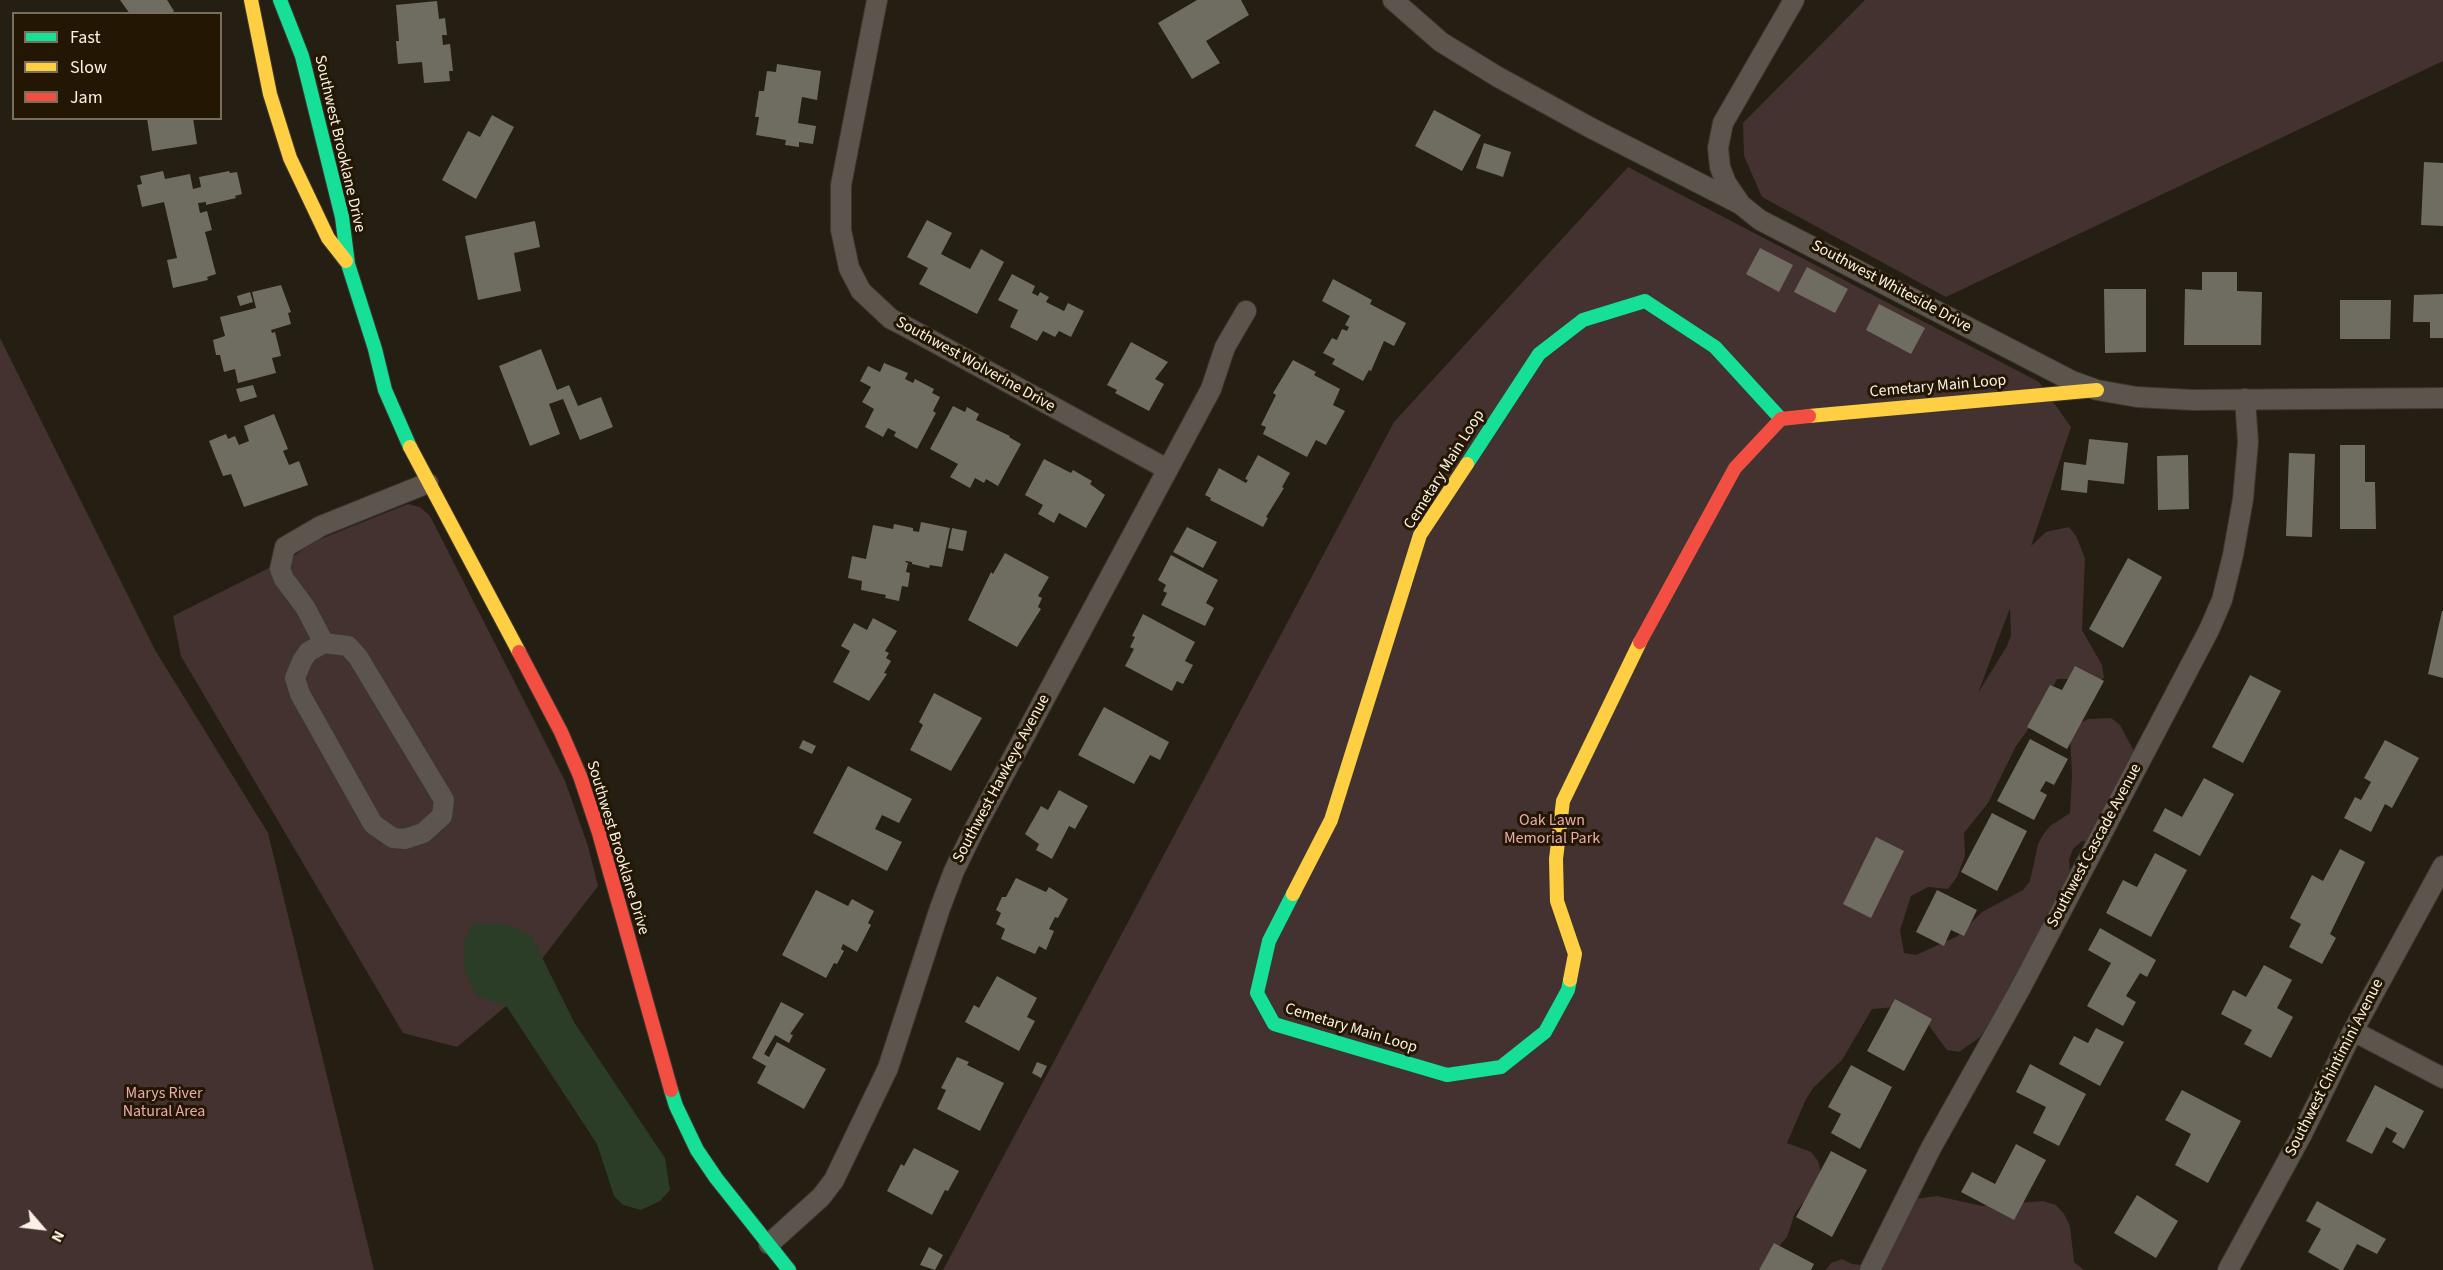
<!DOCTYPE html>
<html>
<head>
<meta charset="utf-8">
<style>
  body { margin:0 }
  #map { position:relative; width:2443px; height:1270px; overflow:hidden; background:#251e12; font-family:"Source Sans 3",sans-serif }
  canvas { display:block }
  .legend { position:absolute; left:12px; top:12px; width:210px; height:108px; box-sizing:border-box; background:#231703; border:2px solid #796e5d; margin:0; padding:8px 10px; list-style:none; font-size:18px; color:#faf1e4 }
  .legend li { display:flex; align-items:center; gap:12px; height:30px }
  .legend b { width:30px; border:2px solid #796e5d }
  .north { position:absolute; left:12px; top:1198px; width:60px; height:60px; -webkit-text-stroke:4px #231703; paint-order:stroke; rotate:118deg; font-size:16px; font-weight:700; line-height:24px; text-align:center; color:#faf1e4 }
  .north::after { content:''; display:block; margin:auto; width:21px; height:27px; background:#faf1e4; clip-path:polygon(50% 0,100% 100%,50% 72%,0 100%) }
</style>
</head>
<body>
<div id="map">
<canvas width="2443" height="1270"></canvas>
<ul class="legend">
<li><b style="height:8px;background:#16e098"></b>Fast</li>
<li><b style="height:8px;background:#ffcf43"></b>Slow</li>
<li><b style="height:8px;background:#f24e42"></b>Jam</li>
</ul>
<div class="north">N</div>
</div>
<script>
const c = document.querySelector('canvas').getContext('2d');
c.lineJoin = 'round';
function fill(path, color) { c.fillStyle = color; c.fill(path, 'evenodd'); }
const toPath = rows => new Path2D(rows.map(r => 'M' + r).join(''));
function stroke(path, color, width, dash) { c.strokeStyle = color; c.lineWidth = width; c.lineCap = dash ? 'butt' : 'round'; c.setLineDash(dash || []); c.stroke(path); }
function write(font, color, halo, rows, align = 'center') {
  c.font = font + ' "Source Sans 3",sans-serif'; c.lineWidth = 6; c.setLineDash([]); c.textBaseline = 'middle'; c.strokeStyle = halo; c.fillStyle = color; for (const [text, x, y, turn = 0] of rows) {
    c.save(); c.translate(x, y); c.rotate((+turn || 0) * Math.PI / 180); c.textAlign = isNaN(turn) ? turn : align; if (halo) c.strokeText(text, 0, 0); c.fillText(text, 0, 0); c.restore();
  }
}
fill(toPath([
  [1865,0,2443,0,2443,61,1946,297,1762,197,1744,156,1743,123],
  [1628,167,2039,382,2071,427,2031,546,2046,532,2069,527,2076,536,2085,558,2082,630,2102,665,2104,678,2092,685,2070,679,2057,679,2040,713,2016,746,1988,803,1964,833,1965,856,1957,877,1948,889,1928,887,1911,896,1900,930,1904,953,1916,955,1958,936,1982,912,2023,890,2030,881,2038,844,2043,835,2050,826,2070,813,2072,775,2070,734,2078,724,2088,719,2111,718,2120,725,2137,757,2094,842,2082,841,2073,849,2069,860,2071,883,2010,992,1980,1037,1959,1052,1947,1050,1927,1023,1896,1007,1872,1009,1842,1060,1814,1087,1806,1099,1787,1143,1811,1152,1818,1161,1821,1172,1818,1184,1795,1213,1787,1237,1759,1270,943,1270,1394,422],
  [2010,608,2011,635,2007,646,1978,693],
  [0,338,155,650,268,833,374,1270,0,1270],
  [408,504,420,507,430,516,565,781,588,846,598,886,505,1007,457,1047,403,1033,181,656,173,616,297,554,308,544],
  [1937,1196,1982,1206,2043,1201,2056,1205,2064,1214,2070,1226,2074,1262,2084,1270,1826,1270,1831,1263,1842,1259,1852,1264,1863,1265,1915,1199]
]), '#443231');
fill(toPath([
  [472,924,505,924,531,935,574,1022,665,1158,670,1190,660,1201,641,1210,623,1205,614,1196,597,1144,507,1007,476,995,464,969,464,943]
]), '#2b3c27');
fill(toPath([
  [120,0,167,0,174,11,170,14,130,14],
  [1197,0,1241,0,1249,15,1206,41,1220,63,1192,79,1158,23],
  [437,1,439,19,445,18,447,35,442,35,443,45,450,44,453,71,449,71,450,81,424,83,422,62,398,64,396,41,399,41,396,5],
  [777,64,821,71,817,100,802,97,798,123,816,126,813,144,799,142,799,147,785,145,786,140,756,135,759,117,755,117,759,91,764,91,767,71,776,72],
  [1434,110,1481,135,1462,171,1415,146],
  [492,115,514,127,476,199,442,180,468,131,480,137],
  [147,118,193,118,197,144,152,151],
  [1484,143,1511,152,1503,177,1476,168],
  [2424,162,2443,163,2443,226,2421,225],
  [163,171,165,179,190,174,193,189,201,187,199,177,229,171,230,173,237,172,242,194,235,196,236,198,206,205,206,202,198,203,200,213,207,211,212,230,205,232,216,274,207,277,208,280,173,288,167,260,177,258,164,202,142,207,137,185,142,184,140,176],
  [927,220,952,233,941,254,970,269,981,249,1004,262,977,314,919,284,928,268,907,257],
  [535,221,540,247,514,253,521,291,478,300,465,236],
  [1760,248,1793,265,1779,292,1746,274],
  [1807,267,1848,289,1835,313,1794,292],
  [2202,272,2237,272,2237,291,2262,292,2261,345,2184,345,2185,289,2202,290],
  [1012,274,1035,286,1032,293,1038,296,1040,292,1049,297,1046,302,1064,311,1068,303,1084,311,1071,337,1059,331,1055,337,1043,331,1037,341,1010,327,1018,310,998,300],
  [1333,279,1372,300,1370,304,1406,323,1394,346,1384,341,1371,371,1369,370,1363,381,1332,364,1335,359,1323,353,1332,338,1337,340,1342,329,1347,331,1349,327,1345,325,1350,316,1322,301],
  [281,285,291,312,288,313,291,324,271,330,272,333,275,332,281,356,272,358,276,373,238,383,235,369,224,372,220,355,216,355,213,340,225,336,220,317,256,308,252,292],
  [2104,289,2146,289,2146,352,2105,353],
  [250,292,253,302,240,306,237,296],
  [2443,294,2443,338,2430,338,2430,322,2413,322,2414,295],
  [2340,300,2391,300,2390,339,2340,339],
  [1879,304,1925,328,1911,354,1866,330],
  [1131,342,1168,362,1155,379,1164,384,1149,411,1115,393,1117,390,1107,385],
  [541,349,557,390,569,385,578,406,601,397,613,427,580,440,563,399,549,404,560,434,530,446,499,366],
  [1293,360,1316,372,1314,375,1340,389,1333,405,1345,411,1326,445,1316,440,1307,457,1263,434,1266,427,1261,425,1276,395,1273,393],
  [884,363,908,373,905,379,913,383,915,379,934,389,932,393,940,397,933,411,936,413,917,449,894,436,896,432,888,428,883,437,865,427,874,409,862,402,871,387,860,381,868,366,880,372],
  [253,385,257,397,240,402,236,389],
  [953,406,965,412,967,407,979,414,976,420,1010,436,1009,437,1021,444,998,486,986,479,984,483,975,478,970,488,950,477,958,464,930,449],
  [274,414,288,449,283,451,289,465,299,461,308,485,244,507,231,474,223,476,209,441,226,434,228,439,235,436,239,445,249,441,244,426],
  [2089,439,2128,443,2124,484,2088,480,2087,493,2061,490,2064,462,2086,465],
  [2340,445,2365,445,2365,482,2375,482,2376,529,2340,529],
  [2289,453,2315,454,2312,537,2286,536],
  [1258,455,1290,473,1282,487,1284,488,1266,517,1268,518,1263,527,1210,500,1211,498,1205,495,1219,468,1246,483,1248,480,1245,479],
  [2188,455,2189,509,2158,510,2157,456],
  [1044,459,1071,473,1073,470,1092,481,1090,484,1105,495,1086,528,1059,513,1054,523,1038,514,1043,505,1025,495],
  [921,522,950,528,942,567,930,565,929,568,912,564,912,562,906,561,905,562,908,563,906,572,910,573,908,587,902,586,899,601,885,598,886,595,861,590,862,581,848,578,852,556,866,559,873,525,893,529,894,524,913,528,913,531,919,532],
  [1187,527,1217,542,1203,568,1173,552],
  [952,528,967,531,963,551,948,548],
  [1005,553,1049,577,1038,596,1042,598,1038,607,1041,609,1017,647,968,620,991,572,993,574],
  [1171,555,1218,580,1206,603,1214,608,1205,626,1161,605,1167,593,1163,591,1166,585,1158,580],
  [2128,558,2162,577,2123,648,2089,629],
  [2442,611,2443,611,2443,678,2428,674],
  [1143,614,1195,642,1185,661,1193,665,1183,684,1177,681,1172,691,1125,666,1134,649,1130,647,1135,637,1132,636],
  [873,618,897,631,885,651,889,653,886,658,891,661,884,673,887,674,869,701,833,682,850,651,841,646,854,623,867,630],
  [2075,666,2104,681,2067,749,2027,727,2050,685,2062,690],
  [2250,675,2281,691,2243,763,2212,747],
  [934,693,982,718,951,771,910,750,923,725,919,722],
  [1104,707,1169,742,1160,760,1150,755,1134,784,1078,755],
  [2030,739,2068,759,2054,785,2046,781,2040,791,2047,795,2034,820,1997,801],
  [803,740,816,746,812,754,799,748],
  [2385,740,2419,758,2392,808,2385,804,2371,832,2344,818,2355,797,2361,800,2371,782,2364,778],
  [848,766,912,799,899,823,882,815,875,829,902,842,887,871,813,833],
  [2204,778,2234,794,2200,856,2153,831,2165,808,2182,817],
  [1059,790,1088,806,1075,829,1069,826,1052,859,1036,850,1039,844,1025,834,1041,806,1048,810],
  [1992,813,2027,831,1997,891,1961,872],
  [1876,837,1904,851,1871,918,1843,904],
  [2340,849,2365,862,2330,934,2336,938,2322,964,2289,947,2301,924,2290,918,2312,875,2323,881],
  [2155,853,2187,870,2151,937,2106,913,2123,880,2137,887],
  [1016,878,1046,892,1049,887,1068,899,1058,918,1055,917,1049,929,1054,931,1046,950,1039,946,1035,954,1001,939,1005,929,996,924,1001,913,996,910,1002,897,1006,897],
  [816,890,848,906,852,899,874,911,868,923,871,925,857,952,843,944,841,949,844,951,837,964,834,963,826,978,782,955],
  [1937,890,1977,910,1964,936,1951,930,1944,946,1916,932],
  [2100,928,2156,960,2147,977,2140,973,2126,996,2136,1002,2123,1026,2087,1006,2111,963,2088,950],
  [2264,965,2292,980,2277,1008,2293,1017,2271,1058,2244,1044,2252,1030,2221,1014,2233,990,2246,997],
  [997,976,1037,998,1027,1017,1035,1021,1019,1051,965,1022,974,1005,979,1008],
  [1895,999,1932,1019,1904,1071,1867,1051],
  [781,1002,804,1014,790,1034,793,1035,789,1043,775,1035,764,1054,769,1057,777,1042,826,1069,804,1109,757,1083,766,1066,752,1058],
  [2096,1028,2124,1042,2100,1086,2059,1064,2074,1036,2088,1043],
  [957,1057,969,1062,967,1065,1004,1083,980,1131,937,1109,946,1090,941,1088],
  [1037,1062,1047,1066,1041,1078,1032,1073],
  [2030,1064,2086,1094,2059,1146,2033,1133,2046,1107,2016,1092],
  [1851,1065,1892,1087,1860,1149,1831,1133,1841,1114,1828,1107],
  [2375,1085,2424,1111,2404,1149,2392,1142,2397,1133,2386,1127,2372,1154,2346,1141],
  [2182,1090,2241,1121,2208,1183,2175,1165,2191,1134,2165,1120],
  [2016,1144,2046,1160,2014,1220,1961,1192,1972,1172,1995,1184],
  [914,1148,959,1171,948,1191,945,1190,932,1215,887,1191,901,1164,904,1166],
  [1831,1151,1867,1170,1832,1237,1796,1217],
  [2137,1195,2178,1221,2156,1258,2114,1233],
  [2317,1201,2386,1239,2377,1254,2357,1244,2343,1270,2340,1270,2308,1252,2321,1229,2306,1221],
  [1774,1243,1814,1264,1811,1270,1759,1270],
  [929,1247,943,1255,935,1270,920,1265]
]), '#6f6d61');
const street = toPath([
  [877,0,841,185,841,230,849,268,861,291,891,319,903,325,1167,469],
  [1393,0,1441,42,1498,77,1591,128,1740,204,1760,220,2072,381,2097,390,2137,397,2193,400,2443,398],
  [1739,202,1726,183,1720,167,1718,148,1723,123,1794,0],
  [324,643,308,652,302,661,295,678,300,694,373,824,393,838,405,839,423,833,442,816,444,800,358,657,348,646,324,643,305,607,284,579,280,569,285,547,321,526,428,483],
  [2353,1031,2443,1078],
  [769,1244,821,1197,834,1180,888,1068,940,908,954,871,974,830,1211,389,1225,347,1246,311],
  [1870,1270,1931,1148,2020,989,2209,630,2222,600,2233,555,2243,499,2248,442,2245,399],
  [2228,1270,2301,1136,2353,1031,2443,866]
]);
const fast = toPath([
  [280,0,302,56,342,217,348,264,375,349,385,390,410,447],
  [1467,464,1539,354,1583,320,1645,301,1715,347,1781,419],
  [1293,894,1269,941,1257,993,1274,1024,1447,1075,1501,1067,1545,1032,1568,990,1570,980],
  [671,1090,676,1106,697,1150,716,1178,789,1270]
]);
const slow = toPath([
  [251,0,270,94,290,158,328,238,346,261],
  [1809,416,2097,390],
  [410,447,519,652],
  [1293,894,1331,820,1420,535,1467,464],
  [1570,980,1575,954,1557,901,1556,859,1563,801,1640,642]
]);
const jam = toPath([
  [1640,642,1735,468,1781,419,1809,416],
  [519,652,561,732,580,776,599,833,671,1090]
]);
stroke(street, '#3c372f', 22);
stroke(fast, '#3c372f', 16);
stroke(slow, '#3c372f', 16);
stroke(jam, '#3c372f', 16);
stroke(street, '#5c554d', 20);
stroke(fast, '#16e098', 14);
stroke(slow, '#ffcf43', 14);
stroke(jam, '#f24e42', 14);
write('16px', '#faf1e4', '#231703', [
  ["Southwest Brooklane Drive",339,144,77],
  ["Southwest Whiteside Drive",1891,287,28],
  ["Southwest Wolverine Drive",975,365,29],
  ["Cemetary Main Loop",1938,387,-5],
  ["Cemetary Main Loop",1445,470,-58],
  ["Southwest Hawkeye Avenue",1002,779,-62],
  ["Southwest Cascade Avenue",2095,846,-62],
  ["Southwest Brooklane Drive",617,848,73],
  ["Cemetary Main Loop",1351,1029,17],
  ["Southwest Chintimini Avenue",2335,1068,-63]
]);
write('16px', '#eaabad', '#231703', [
  ["Oak Lawn",1552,821],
  ["Memorial Park",1552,839],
  ["Marys River",164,1094],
  ["Natural Area",164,1112]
]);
</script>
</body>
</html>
